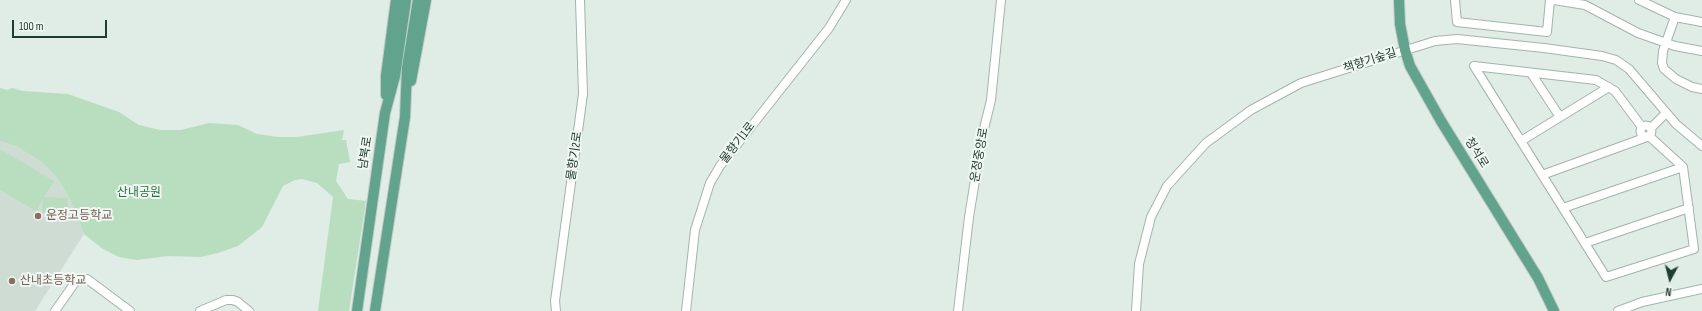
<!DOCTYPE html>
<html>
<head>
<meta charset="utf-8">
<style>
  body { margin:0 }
  #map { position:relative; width:1702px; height:311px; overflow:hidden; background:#e0ece6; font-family:"Sofia Sans Condensed",sans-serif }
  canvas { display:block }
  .north { position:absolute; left:1650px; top:259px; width:40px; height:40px; -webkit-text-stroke:3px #f1f8f4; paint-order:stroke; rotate:187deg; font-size:11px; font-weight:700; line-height:16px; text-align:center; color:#203d33 }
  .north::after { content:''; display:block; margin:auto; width:14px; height:18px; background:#203d33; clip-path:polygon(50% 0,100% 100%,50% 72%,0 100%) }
  .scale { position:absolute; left:12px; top:20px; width:95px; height:18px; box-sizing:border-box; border:2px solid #203d33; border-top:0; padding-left:5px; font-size:12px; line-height:14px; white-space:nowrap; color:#203d33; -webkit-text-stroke:3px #f1f8f4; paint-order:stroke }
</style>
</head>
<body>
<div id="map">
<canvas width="1702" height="311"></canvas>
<div class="north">N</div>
<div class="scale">100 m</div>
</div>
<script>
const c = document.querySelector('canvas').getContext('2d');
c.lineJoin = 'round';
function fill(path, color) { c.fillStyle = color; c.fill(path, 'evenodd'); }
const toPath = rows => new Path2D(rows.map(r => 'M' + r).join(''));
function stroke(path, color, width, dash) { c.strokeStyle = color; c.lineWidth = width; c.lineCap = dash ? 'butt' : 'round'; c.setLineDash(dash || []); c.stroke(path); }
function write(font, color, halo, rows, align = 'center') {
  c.font = font + ' "Sofia Sans Condensed","Noto Sans KR",sans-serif'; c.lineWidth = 4; c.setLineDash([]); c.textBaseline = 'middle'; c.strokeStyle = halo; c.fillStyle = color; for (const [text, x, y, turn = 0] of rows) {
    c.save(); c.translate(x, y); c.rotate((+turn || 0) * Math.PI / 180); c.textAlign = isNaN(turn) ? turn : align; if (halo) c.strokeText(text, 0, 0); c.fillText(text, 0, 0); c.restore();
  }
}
fill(toPath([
  [0,141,16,146,43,163,58,179,70,199,84,234,35,311,0,311]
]), '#cedcd4');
fill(toPath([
  [0,88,7,90,12,88,23,91,68,94,119,112,139,125,160,130,181,130,209,123,238,125,257,134,278,137,297,137,344,130,342,140,346,140,350,162,339,164,336,181,348,199,366,201,349,311,318,311,333,197,317,183,302,179,295,180,283,186,262,227,238,246,218,253,201,257,168,256,137,260,119,257,103,249,84,234,70,199,58,179,43,163,16,146,0,141],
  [0,149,54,181,44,197,68,198,67,214,42,212,43,198,36,211,0,190]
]), '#b8debf');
const minor = toPath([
  [1455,0,1457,22,1547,32,1550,0],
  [1554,0,1585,5,1638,33,1675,46,1702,51],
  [1639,0,1675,17,1702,22],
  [1675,17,1663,51,1662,63,1664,69,1676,79,1692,87,1702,89],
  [1531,73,1560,117],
  '1640.5 131a5.5 5.5 0 1 1 11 0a5.5 5.5 0 1 1-11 0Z',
  [1642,127,1615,91,1596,80,1474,66,1606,277,1694,249,1683,167,1649,136],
  [1651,128,1666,113],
  [1521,141,1609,87],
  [1542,175,1647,137],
  [1563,208,1683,167],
  [1585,243,1689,208],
  [55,311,76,281,81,279,87,279,130,311],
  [200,311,226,300,233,300,238,302,249,311],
  [556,311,555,301,583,94,580,0],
  [686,311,695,230,710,183,720,166,829,28,846,0],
  [958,311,969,217,982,137,991,100,1001,0],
  [1136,311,1139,264,1151,217,1167,186,1206,143,1251,110,1301,83,1435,41,1457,39,1544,48,1602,56,1616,60,1629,69,1676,124,1702,146],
  [1618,311,1642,302,1702,289]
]);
const major = toPath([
  [1399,0,1400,24,1405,50,1410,66,1441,121,1538,278,1554,311],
  [411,81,426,0],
  [386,95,386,76,396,0],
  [357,311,385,113,395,76,406,0],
  [375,311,405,117,407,68,418,0]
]);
stroke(minor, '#a3b4ad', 10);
stroke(major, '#c1c9c6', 12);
stroke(minor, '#fff', 8);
stroke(major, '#62a38e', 10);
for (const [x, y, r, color] of [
  [38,216,4,"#8d6e63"],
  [12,281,4,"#8d6e63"]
]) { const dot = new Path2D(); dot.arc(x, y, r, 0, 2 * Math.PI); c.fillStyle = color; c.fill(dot); stroke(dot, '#f1f8f4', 1.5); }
write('12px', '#203d33', '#f1f8f4', [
  ["책향기숲길",1370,61,-18],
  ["물향기1로",738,143,-52],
  ["남북로",366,153,-81],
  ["청석로",1476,153,58],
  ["운정중앙로",980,155,-80],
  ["물향기2로",575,156,-82]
]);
write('12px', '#287540', '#f1f8f4', [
  ["산내공원",139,193]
]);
write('12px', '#785e54', '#f1f8f4', [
  ["운정고등학교",46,216],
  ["산내초등학교",20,281]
], 'left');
</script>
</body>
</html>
